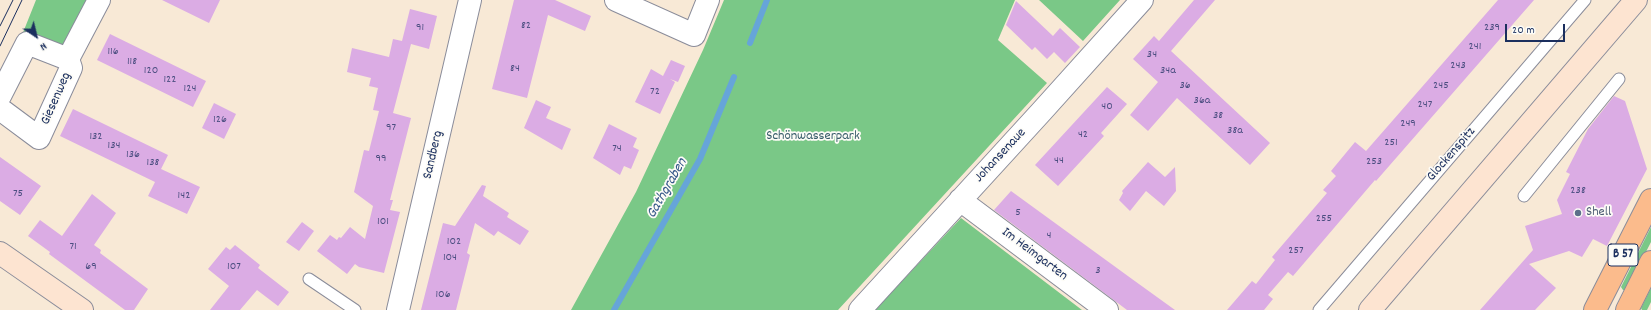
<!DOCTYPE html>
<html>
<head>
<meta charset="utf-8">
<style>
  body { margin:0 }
  #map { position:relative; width:1651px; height:310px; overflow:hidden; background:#f8e9d6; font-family:Dekko,sans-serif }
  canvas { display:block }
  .north { position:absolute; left:16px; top:16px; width:40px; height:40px; -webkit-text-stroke:3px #fdfcf7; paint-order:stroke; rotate:145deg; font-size:11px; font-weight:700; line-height:16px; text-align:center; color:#1b2f5e }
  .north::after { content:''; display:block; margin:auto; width:14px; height:18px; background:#1b2f5e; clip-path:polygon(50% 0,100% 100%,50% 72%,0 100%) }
  .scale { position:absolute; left:1505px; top:24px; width:60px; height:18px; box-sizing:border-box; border:2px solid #1b2f5e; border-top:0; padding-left:5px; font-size:12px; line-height:14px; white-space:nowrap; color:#1b2f5e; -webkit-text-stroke:3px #fdfcf7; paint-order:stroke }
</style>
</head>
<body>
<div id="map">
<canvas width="1651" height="310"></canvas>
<div class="north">N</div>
<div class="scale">20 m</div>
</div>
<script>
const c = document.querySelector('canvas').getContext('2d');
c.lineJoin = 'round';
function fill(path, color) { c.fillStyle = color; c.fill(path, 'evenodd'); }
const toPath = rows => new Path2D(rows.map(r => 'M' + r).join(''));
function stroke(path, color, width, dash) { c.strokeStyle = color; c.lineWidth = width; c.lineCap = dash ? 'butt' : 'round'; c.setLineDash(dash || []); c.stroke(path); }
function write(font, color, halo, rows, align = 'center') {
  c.font = font + ' Dekko,sans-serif'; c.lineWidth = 3.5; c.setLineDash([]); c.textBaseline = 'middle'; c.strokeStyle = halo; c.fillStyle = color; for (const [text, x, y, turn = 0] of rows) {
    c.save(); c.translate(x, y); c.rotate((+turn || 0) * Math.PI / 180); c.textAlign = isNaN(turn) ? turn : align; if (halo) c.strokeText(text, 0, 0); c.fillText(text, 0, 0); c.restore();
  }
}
fill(toPath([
  [36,0,93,0,67,52,22,35],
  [724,0,1015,0,998,40,1047,83,838,310,571,310,636,192,703,50],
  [1039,0,1120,0,1083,41],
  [961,218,1082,310,875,310],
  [1651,227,1651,242,1626,291,1623,290,1621,287],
  [1651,288,1651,302,1647,310,1642,310,1641,308]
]), '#7ac887');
stroke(toPath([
  [750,43,767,0],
  [614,310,700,159,734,77]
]), '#66a5d9', 6);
fill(toPath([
  [162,0,220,0,209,23],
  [514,0,555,0,591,16,585,31,548,15,527,98,492,89],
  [1194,0,1215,0,1171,51,1270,143,1250,165,1177,98,1148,131,1130,115,1158,82,1133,59,1154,36,1159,41],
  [1498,0,1534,0,1376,181,1375,180,1293,276,1288,272,1268,295,1273,299,1264,310,1227,310,1252,281,1256,284,1275,260,1272,257,1327,193,1323,190,1336,176,1331,171,1355,142,1366,151],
  [1016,1,1053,36,1060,28,1080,47,1065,63,1054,52,1047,59,1035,47,1032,50,1006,25],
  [410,9,437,16,429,49,411,44,393,113,411,118,390,200,393,200,390,210,400,212,384,273,359,267,355,264,347,274,317,251,330,235,337,240,339,237,341,238,350,227,365,239,373,206,354,192,364,150,369,151,379,111,373,110,378,88,369,86,371,78,347,72,352,48,389,57,393,39,402,41],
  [110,34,206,81,193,107,97,60],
  [671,60,685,66,678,82,670,79,675,82,660,114,635,102,651,69,663,76],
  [1107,87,1127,104,1101,133,1104,136,1058,186,1035,165],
  [1614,96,1625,101,1647,169,1607,246,1593,239,1582,257,1569,251,1529,264,1556,288,1535,310,1480,310,1533,250,1525,226,1562,214,1557,200,1570,174,1566,172,1588,129],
  [536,100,551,107,546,118,571,129,562,150,524,128],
  [214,103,236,114,224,139,202,128],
  [73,109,168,155,161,169,200,187,187,214,148,196,155,182,60,136],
  [609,124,637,138,633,147,639,150,631,169,624,166,620,175,593,158],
  [0,157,41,186,20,215,0,201],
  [1148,162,1165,177,1175,167,1176,191,1164,206,1146,191,1130,211,1119,200,1123,193,1122,191],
  [482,185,486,186,483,196,509,213,507,217,529,231,520,245,498,231,494,236,475,223,467,253,470,255,456,310,421,310,443,223,455,226],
  [1011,191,1132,279,1175,310,1127,310,994,210],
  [92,194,116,213,94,245,101,250,100,253,148,289,134,310,125,310,49,254,50,252,28,236,40,220,62,236],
  [302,222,314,231,299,251,286,242],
  [235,245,260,265,258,268,289,292,278,306,257,290,240,310,210,310,229,286,208,269,226,247,230,250]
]), '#dbace4');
const service = toPath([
  [1524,196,1619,79],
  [309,279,355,310],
  [1319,310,1585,0]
]);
const minor = toPath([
  [616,0,694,35,708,0],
  [68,59,99,0],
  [0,96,27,43,68,59,71,68,39,138,0,109],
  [960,200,1107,310],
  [398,310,470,0],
  [860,310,1042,111,1142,0]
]);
const secondary = toPath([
  [0,253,82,310],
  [1370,310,1636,0]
]);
const primary = toPath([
  [1595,310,1651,200],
  [1627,310,1651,262]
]);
stroke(service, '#8a8c9a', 13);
stroke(minor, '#8a8c9a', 24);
stroke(secondary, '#8a8c9a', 24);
stroke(primary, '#8a8c9a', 24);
stroke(service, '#fff', 11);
stroke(minor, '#fff', 22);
stroke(secondary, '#fde4d1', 22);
stroke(primary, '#fbbb8c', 22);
stroke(toPath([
  [0,26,13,0],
  [0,46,22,0]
]), '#1b2f5e', 1);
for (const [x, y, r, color] of [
  [1578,213,4,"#5c6f8a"]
]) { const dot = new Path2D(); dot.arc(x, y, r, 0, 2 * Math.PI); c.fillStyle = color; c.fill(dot); stroke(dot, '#fdfcf7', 1.5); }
write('12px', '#4b4e80', null, [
  ["82",526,26],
  ["91",420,28],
  ["239",1492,28],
  ["241",1475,47],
  ["116",113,52],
  ["34",1152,55],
  ["118",132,62],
  ["243",1458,66],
  ["84",515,69],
  ["120",151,71],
  ["34a",1168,71],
  ["122",170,80],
  ["36",1185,86],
  ["245",1441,86],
  ["124",190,89],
  ["72",655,92],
  ["36a",1202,101],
  ["247",1425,105],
  ["40",1107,107],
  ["38",1218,116],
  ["126",220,120],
  ["249",1408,124],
  ["97",391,128],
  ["38a",1235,131],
  ["42",1083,135],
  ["132",96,137],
  ["251",1391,143],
  ["134",114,146],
  ["74",617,149],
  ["136",133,155],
  ["99",381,159],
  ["44",1059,161],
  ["253",1374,162],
  ["138",153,163],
  ["238",1578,191],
  ["75",18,194],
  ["142",184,196],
  ["5",1018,213],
  ["255",1324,219],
  ["101",383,222],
  ["4",1049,236],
  ["102",454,242],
  ["71",73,247],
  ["257",1296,251],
  ["104",450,258],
  ["69",91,267],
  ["107",234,267],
  ["3",1098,271],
  ["106",443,295]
]);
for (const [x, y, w] of [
  [1623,255,30]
]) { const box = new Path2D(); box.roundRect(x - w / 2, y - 11, w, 22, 3); c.fillStyle = '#fdfcf7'; c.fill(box); stroke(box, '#1b2f5e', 1); }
write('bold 13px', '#1b2f5e', null, [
  ["B 57",1623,255]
]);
write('14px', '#1b2f5e', '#fdfcf7', [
  ["Giesenweg",57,99,-66],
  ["Sandberg",434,155,-77],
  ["Glockenspitz",1452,155,-49],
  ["Johansenaue",1001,156,-47],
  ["Im Heimgarten",1034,255,37]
]);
write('14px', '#385d6a', '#fdfcf7', [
  ["Schönwasserpark",813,137]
]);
write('14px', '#4e5e75', '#fdfcf7', [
  ["Shell",1586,213]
], 'left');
write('italic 15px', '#355889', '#fdfcf7', [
  ["Gathgraben",668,189,-60]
]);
</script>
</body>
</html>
